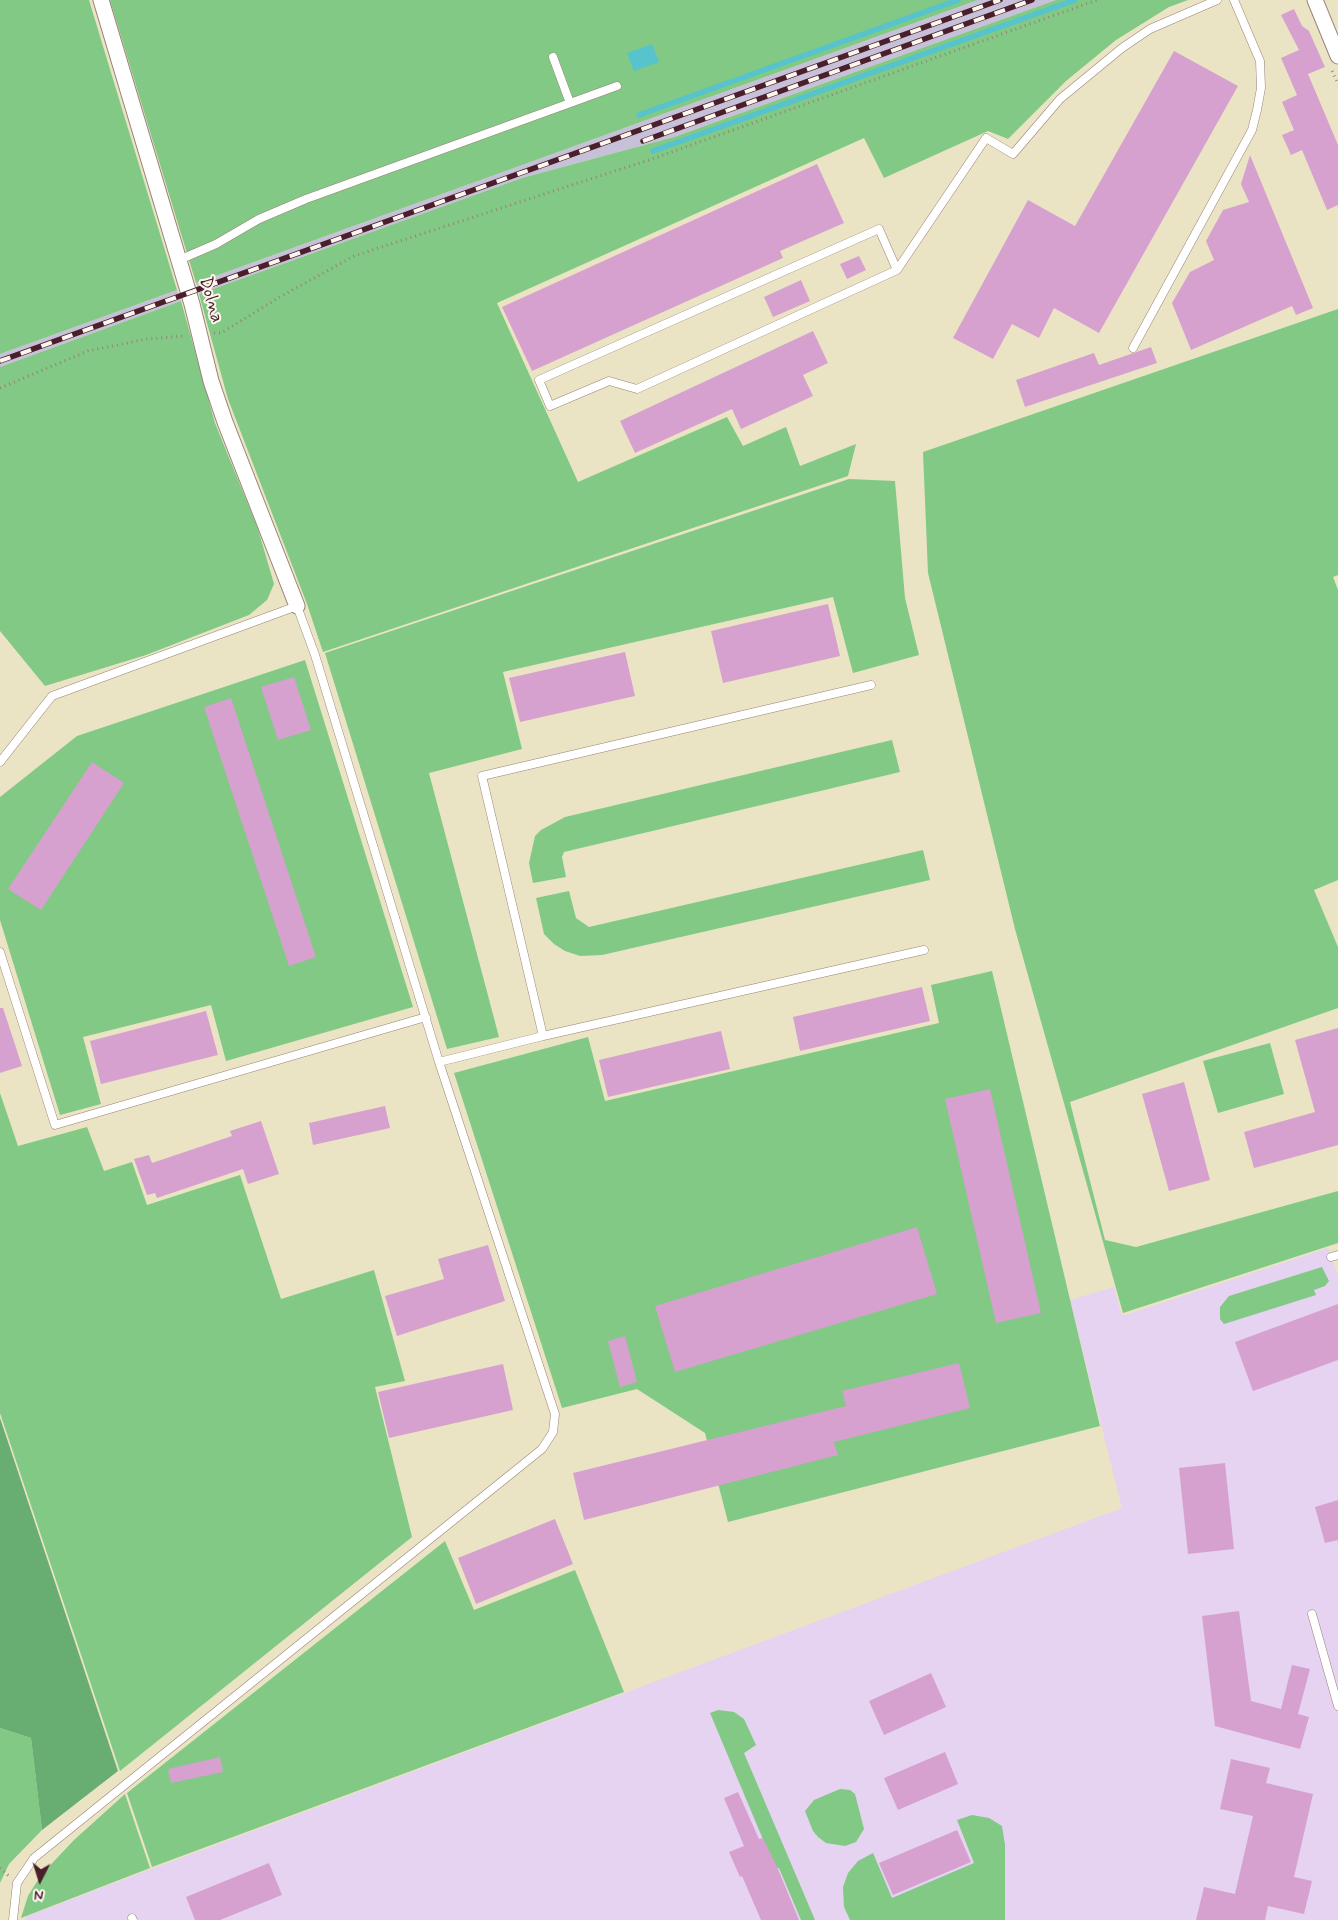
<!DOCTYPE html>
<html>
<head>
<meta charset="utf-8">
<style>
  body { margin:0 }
  #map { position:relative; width:1338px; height:1920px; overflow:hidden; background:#eae4c4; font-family:Mynerve,sans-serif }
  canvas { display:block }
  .north { position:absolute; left:15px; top:1855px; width:50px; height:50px; -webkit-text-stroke:4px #fbf7ec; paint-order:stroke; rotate:185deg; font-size:14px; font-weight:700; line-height:20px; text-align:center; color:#4a1f2b }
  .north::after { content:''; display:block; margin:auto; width:18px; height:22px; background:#4a1f2b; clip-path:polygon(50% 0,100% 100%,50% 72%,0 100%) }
</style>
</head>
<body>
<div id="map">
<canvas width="1338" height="1920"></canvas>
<div class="north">N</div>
</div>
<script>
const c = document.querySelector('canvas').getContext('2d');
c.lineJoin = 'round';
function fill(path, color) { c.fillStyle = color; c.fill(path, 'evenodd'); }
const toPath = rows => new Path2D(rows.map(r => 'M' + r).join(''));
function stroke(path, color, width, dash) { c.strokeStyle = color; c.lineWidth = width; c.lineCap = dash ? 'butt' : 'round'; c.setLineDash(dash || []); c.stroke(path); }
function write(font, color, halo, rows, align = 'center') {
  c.font = font + ' Mynerve,sans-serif'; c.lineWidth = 4; c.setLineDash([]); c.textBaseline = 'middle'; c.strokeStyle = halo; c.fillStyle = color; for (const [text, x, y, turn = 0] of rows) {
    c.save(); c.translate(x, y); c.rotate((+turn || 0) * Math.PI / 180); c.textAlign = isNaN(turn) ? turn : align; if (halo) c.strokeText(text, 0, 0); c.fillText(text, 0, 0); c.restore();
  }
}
fill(toPath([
  [1328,1248,1338,1276,1338,1920,26,1920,25,1917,151,1869,1122,1508,1070,1300,1114,1287,1122,1316]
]), '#e5d3f1');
fill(toPath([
  [978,0,1056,0,674,137,522,178,199,294,196,283],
  [177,290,181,301,0,367,0,354]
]), '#c7c0d9');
fill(toPath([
  [0,0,89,0,177,290,0,354],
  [110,0,978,0,196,283],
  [1056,0,1188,0,1169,7,1116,40,1066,81,1008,139,988,131,884,178,864,138,497,303,578,482,727,417,743,446,786,427,800,466,856,444,848,476,323,652,307,604,228,399,199,294,522,178,674,137],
  [181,301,215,423,258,529,274,584,267,600,249,615,146,655,45,686,0,631,0,367],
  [1338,309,1338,575,1333,577,1338,590,1338,880,1314,890,1338,947,1338,1008,1070,1102,1105,1240,1136,1247,1338,1191,1338,1243,1123,1313,1015,929,928,573,923,452],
  [849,479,895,481,905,598,919,655,853,673,833,597,503,672,522,749,429,773,499,1037,447,1049,325,653],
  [305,660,413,1007,226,1061,211,1005,83,1037,101,1104,60,1115,0,920,0,797,77,736],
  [892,740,900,772,564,852,562,857,566,877,533,883,529,863,535,836,541,830,565,817],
  [923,850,930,880,602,955,580,956,565,951,554,944,544,934,536,898,569,891,576,918,589,927],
  [992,971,1100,1426,728,1522,705,1433,637,1389,562,1408,454,1073,588,1037,605,1101,939,1023,931,985],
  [1270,1043,1284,1094,1218,1113,1203,1061],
  [0,1093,18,1146,87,1127,104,1171,132,1162,147,1205,240,1175,281,1299,374,1270,405,1381,375,1387,412,1537,120,1771,0,1413],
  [1322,1267,1329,1281,1325,1286,1314,1290,1316,1295,1224,1324,1220,1319,1220,1307,1229,1296],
  [445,1541,474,1610,575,1570,624,1692,152,1867,127,1793],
  [718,1710,734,1712,744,1719,756,1745,744,1753,815,1920,801,1920,779,1868,776,1868,762,1837,710,1713],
  [0,1728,31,1738,42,1830,9,1864,0,1883],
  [840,1789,850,1790,855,1794,864,1829,856,1842,845,1846,826,1843,818,1837,813,1831,805,1811,814,1800],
  [125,1794,150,1868,21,1918,28,1896,41,1875,74,1840],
  [972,1815,989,1818,1002,1826,1005,1845,1005,1920,850,1920,844,1907,843,1887,848,1873,858,1861,873,1853,892,1898,974,1863,957,1820]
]), '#81c985');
fill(toPath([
  [0,1418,118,1771,42,1830,31,1738,0,1728]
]), '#68ad72');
fill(toPath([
  [652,44,659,62,634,71,627,53]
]), '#56c3cd');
stroke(toPath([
  [639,115,958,0],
  [653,151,1075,0]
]), '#56c3cd', 5.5);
fill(toPath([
  [1294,9,1302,26,1309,31,1325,67,1308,74,1338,145,1338,205,1327,210,1302,150,1291,155,1282,135,1294,130,1282,102,1297,95,1281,58,1299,50,1281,15],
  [1174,51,1238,86,1099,333,1054,308,1039,338,1012,324,993,359,953,338,1028,200,1075,226],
  [1250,155,1313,308,1296,315,1292,306,1191,350,1172,303,1190,272,1214,260,1206,241,1223,210,1249,202,1241,184],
  [817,164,844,223,780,251,783,258,532,371,502,307],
  [859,256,866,270,847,279,840,264],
  [801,280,810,301,773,317,764,297],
  [813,331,828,363,803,375,813,396,741,429,732,409,635,453,620,421],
  [1151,347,1157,363,1025,407,1016,380,1094,353,1099,365],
  [828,604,840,656,723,683,711,631],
  [625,652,635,696,520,722,509,678],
  [294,677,311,730,278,740,261,687],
  [231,698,316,957,289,966,204,707],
  [92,762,124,783,41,910,8,889],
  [922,987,930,1021,800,1051,793,1017],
  [0,1008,3,1008,22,1066,0,1073],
  [206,1011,218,1055,101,1084,90,1041],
  [1338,1028,1338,1145,1254,1168,1244,1132,1315,1112,1295,1040],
  [721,1031,730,1069,608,1097,599,1060],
  [1184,1082,1210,1180,1169,1191,1142,1094],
  [990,1089,1041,1313,996,1323,945,1099],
  [385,1106,390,1128,313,1145,309,1123],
  [261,1121,279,1174,248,1184,243,1169,157,1198,155,1193,147,1195,134,1159,149,1155,152,1163,232,1136,230,1131],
  [917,1227,937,1294,675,1372,655,1306],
  [488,1245,505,1301,397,1336,385,1296,444,1279,438,1259],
  [1338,1304,1338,1360,1253,1391,1235,1342],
  [625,1336,637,1382,620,1387,608,1341],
  [959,1363,970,1408,834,1442,838,1455,584,1520,573,1473,846,1406,842,1391],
  [503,1364,513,1410,389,1438,378,1392],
  [1225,1463,1234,1549,1188,1554,1179,1468],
  [1338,1500,1338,1540,1325,1543,1315,1507],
  [555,1519,573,1564,476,1604,458,1558],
  [1239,1611,1251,1701,1281,1709,1292,1665,1310,1669,1298,1714,1309,1717,1300,1749,1215,1726,1202,1616],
  [931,1673,946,1707,884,1735,869,1701],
  [945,1752,958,1784,898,1810,884,1778],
  [220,1757,223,1772,171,1783,168,1769],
  [1231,1759,1270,1768,1266,1783,1313,1794,1294,1877,1312,1881,1304,1914,1268,1906,1265,1920,1196,1920,1204,1887,1235,1894,1253,1816,1220,1809],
  [738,1792,759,1839,763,1838,778,1869,799,1920,761,1920,742,1876,740,1877,729,1852,744,1846,724,1798],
  [957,1830,971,1862,893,1895,879,1863],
  [269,1863,282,1895,220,1920,195,1920,186,1897]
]), '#d7a1cf');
const service = toPath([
  [553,57,570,103],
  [179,260,216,244,259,219,306,199,617,86],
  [897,270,879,229,539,380,550,406,609,381,637,389,897,270,986,138,1013,154,1060,99,1122,48,1150,29,1217,0],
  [1133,348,1252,130,1257,110,1261,88,1260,61,1234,0],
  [0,762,52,696,297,606,315,655,439,1062,555,1414,553,1432,542,1449,34,1858,17,1883,13,1920],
  [0,952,55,1125,426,1017],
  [543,1036,482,776,871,685],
  [439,1062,543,1036,924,950],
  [1331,1257,1338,1255],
  [1312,1614,1338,1706],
  [132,1918,133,1920]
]);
const minor = toPath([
  [101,0,192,304,211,381,225,422,297,606],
  [1315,0,1338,56]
]);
stroke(service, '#9a8278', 9);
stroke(minor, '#9a8278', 17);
stroke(toPath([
  [1332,71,1338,84],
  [214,333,221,333,241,321,278,298,354,256,652,159,1097,0],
  [0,388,88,351,147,339,183,336],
  [0,1868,9,1876]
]), '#9a8278', 3, [1, 4]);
stroke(service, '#fff', 8);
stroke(minor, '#fff', 15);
const rail = toPath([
  [643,141,1032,0],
  [0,361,1000,0]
]);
stroke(rail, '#4a1f2b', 5.5);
stroke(rail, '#fbf7ec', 4, [11]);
write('18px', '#4a1f2b', '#fbf7ec', [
  ["Dolna",210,300,74]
]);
</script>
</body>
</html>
